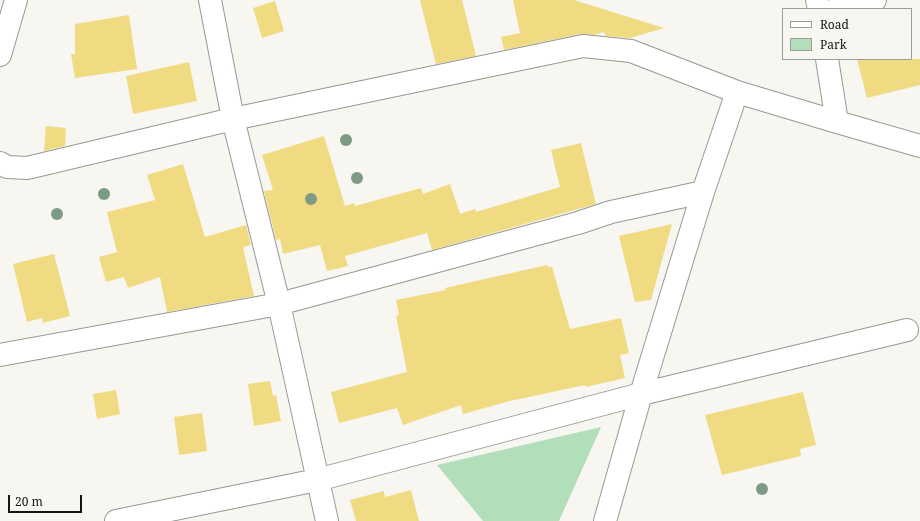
<!DOCTYPE html>
<html>
<head>
<meta charset="utf-8">
<style>
  body { margin:0 }
  #map { position:relative; width:920px; height:521px; overflow:hidden; background:#f7f6f1; font-family:"Noto Serif",serif }
  canvas { display:block }
  .legend { position:absolute; left:782px; top:8px; width:130px; height:52px; box-sizing:border-box; background:#f7f6f1; border:1px solid #9c9c98; margin:0; padding:5px 7px; list-style:none; font-size:12px; color:#141412 }
  .legend li { display:flex; align-items:center; gap:8px; height:20px }
  .legend b { width:20px; border:1px solid #9c9c98 }
  .scale { position:absolute; left:8px; top:495px; width:74px; height:18px; box-sizing:border-box; border:2px solid #141412; border-top:0; padding-left:5px; font-size:12px; line-height:14px; white-space:nowrap; color:#141412; -webkit-text-stroke:3px #f7f6f1; paint-order:stroke }
</style>
</head>
<body>
<div id="map">
<canvas width="920" height="521"></canvas>
<ul class="legend">
<li><b style="height:5px;background:#fff"></b>Road</li>
<li><b style="height:11px;background:#b2deba"></b>Park</li>
</ul>
<div class="scale">20 m</div>
</div>
<script>
const c = document.querySelector('canvas').getContext('2d');
c.lineJoin = 'round';
function fill(path, color) { c.fillStyle = color; c.fill(path, 'evenodd'); }
const toPath = rows => new Path2D(rows.map(r => 'M' + r).join(''));
function stroke(path, color, width, dash) { c.strokeStyle = color; c.lineWidth = width; c.lineCap = dash ? 'butt' : 'round'; c.setLineDash(dash || []); c.stroke(path); }
fill(toPath([
  [601,427,559,521,483,521,437,465]
]), '#b2deba');
fill(toPath([
  [420,0,462,0,476,56,436,64],
  [513,0,574,0,664,28,630,38,606,36,604,32,594,35,580,34,504,50,501,37,520,33],
  [275,1,284,31,262,38,253,8],
  [129,15,137,69,75,78,71,54,75,54,75,24],
  [857,59,920,59,920,85,867,98],
  [189,62,197,101,133,114,126,76],
  [46,126,66,128,65,146,44,151],
  [324,136,345,206,354,203,355,206,421,188,423,194,450,184,460,214,475,209,476,212,560,187,551,150,581,143,596,204,432,250,427,233,345,256,348,266,327,271,320,245,283,254,280,239,276,240,264,191,273,190,262,155],
  [183,164,205,237,246,225,251,245,243,247,254,296,167,312,160,277,128,288,124,277,106,282,99,257,117,252,107,212,155,200,147,175],
  [672,224,651,300,635,302,619,236],
  [54,254,70,316,43,323,42,318,27,322,13,264],
  [547,265,548,267,552,267,570,329,621,318,629,353,620,355,625,378,586,387,585,385,510,401,463,414,461,405,403,425,397,408,339,423,331,392,407,372,396,316,399,315,396,300,446,290,445,288],
  [270,381,273,396,276,395,281,421,254,426,248,384],
  [116,390,120,414,97,419,93,394],
  [803,392,816,445,800,449,801,456,722,475,705,415],
  [202,413,207,451,179,455,174,417],
  [411,490,419,521,356,521,350,500,384,491,385,497]
]), '#f0db82');
const street = toPath([
  [210,0,233,119,279,304,327,521],
  [817,0,819,9],
  [836,9,875,0],
  [0,55,16,0],
  [837,122,920,146],
  [0,163,7,167,27,168,233,119,583,46,631,51,737,92],
  [0,355,279,304,578,223,611,212,703,192],
  [116,521,317,480,641,394,907,330],
  [605,521,641,394,703,192,737,92,837,122,827,59]
]);
stroke(street, '#989893', 24);
stroke(street, '#fff', 22);
c.fillStyle = '#7d9a83';
for (const [x, y] of [
  [346,140],
  [357,178],
  [104,194],
  [311,199],
  [57,214],
  [762,489]
]) { c.beginPath(); c.arc(x, y, 6, 0, 2 * Math.PI); c.fill(); }
</script>
</body>
</html>
